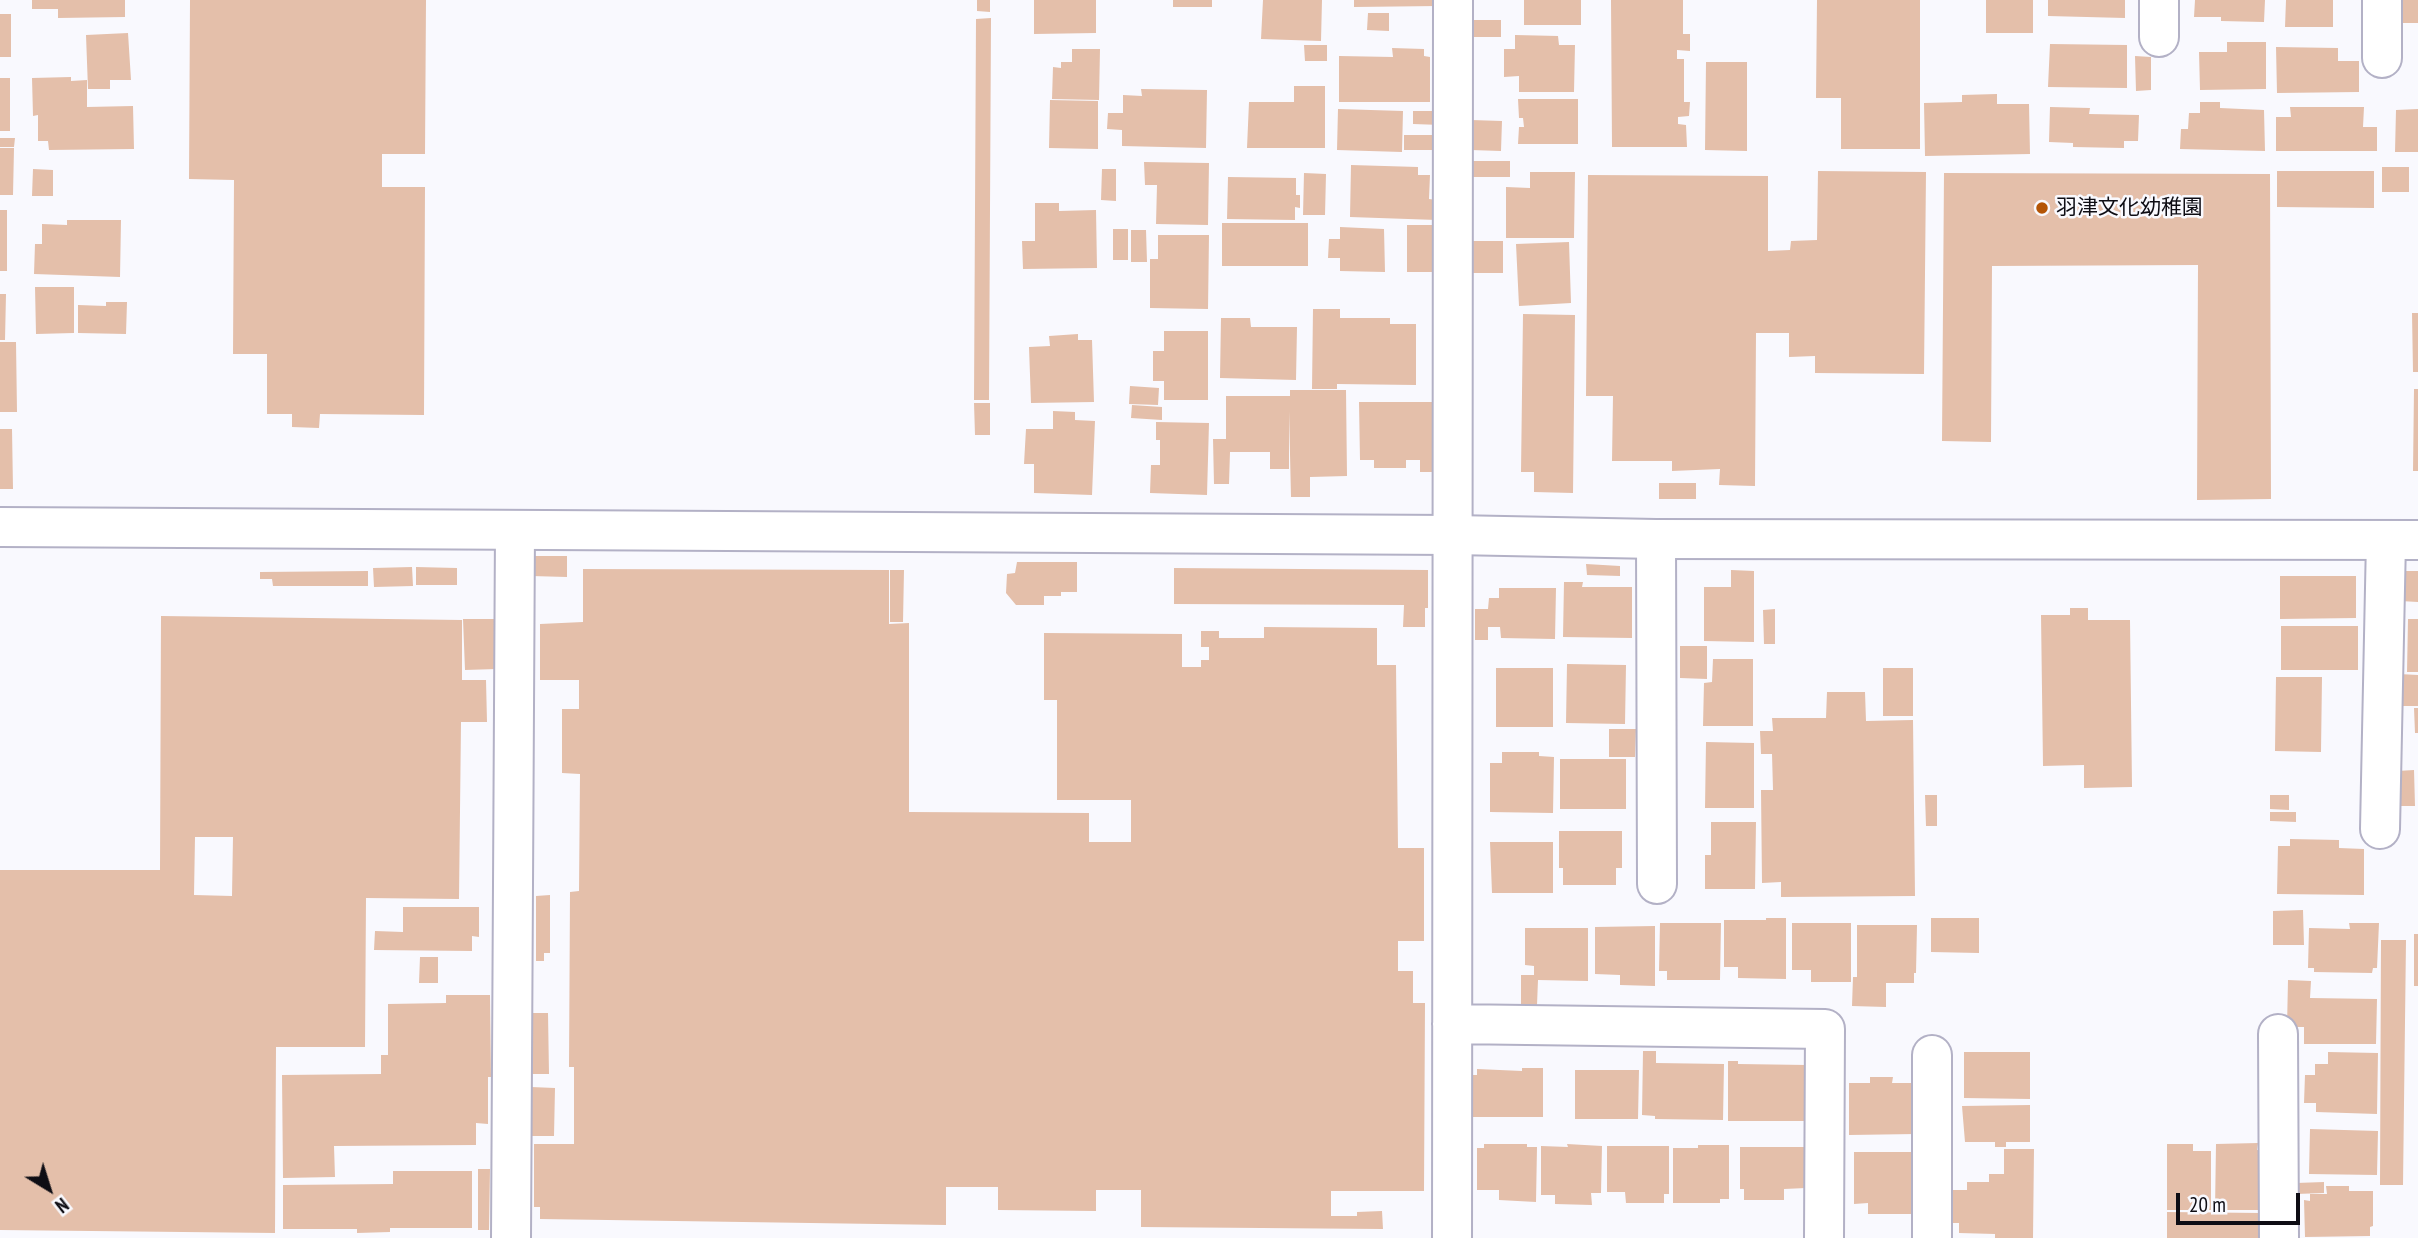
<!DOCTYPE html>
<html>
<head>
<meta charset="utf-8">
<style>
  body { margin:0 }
  #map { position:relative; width:2418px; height:1238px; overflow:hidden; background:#f9f9fe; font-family:"PT Sans Narrow",sans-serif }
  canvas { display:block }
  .north { position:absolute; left:14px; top:1154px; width:70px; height:70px; -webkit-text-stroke:5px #f9f9fe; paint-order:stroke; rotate:142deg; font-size:19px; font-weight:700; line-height:28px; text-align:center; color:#0e0d14 }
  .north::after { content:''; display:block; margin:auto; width:24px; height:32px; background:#0e0d14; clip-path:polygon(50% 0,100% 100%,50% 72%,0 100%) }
  .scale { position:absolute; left:2176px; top:1193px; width:124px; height:32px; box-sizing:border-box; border:4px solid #0e0d14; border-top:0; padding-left:9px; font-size:21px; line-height:24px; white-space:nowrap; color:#0e0d14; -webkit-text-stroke:5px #f9f9fe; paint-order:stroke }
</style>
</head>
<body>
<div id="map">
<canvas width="2418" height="1238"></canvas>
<div class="north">N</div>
<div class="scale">20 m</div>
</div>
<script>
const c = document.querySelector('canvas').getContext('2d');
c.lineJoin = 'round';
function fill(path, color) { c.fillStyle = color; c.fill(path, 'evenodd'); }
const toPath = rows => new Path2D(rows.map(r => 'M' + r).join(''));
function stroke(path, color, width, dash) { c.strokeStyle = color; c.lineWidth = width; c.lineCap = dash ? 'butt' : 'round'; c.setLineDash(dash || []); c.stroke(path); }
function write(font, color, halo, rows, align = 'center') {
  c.font = font + ' "PT Sans Narrow","Noto Sans JP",sans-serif'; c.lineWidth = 5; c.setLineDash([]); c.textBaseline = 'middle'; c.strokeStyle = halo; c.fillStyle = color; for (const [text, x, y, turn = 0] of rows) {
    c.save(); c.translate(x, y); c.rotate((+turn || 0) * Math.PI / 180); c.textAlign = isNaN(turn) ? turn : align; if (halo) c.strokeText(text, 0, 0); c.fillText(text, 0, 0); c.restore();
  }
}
fill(toPath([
  [32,0,125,0,125,17,58,18,58,9,32,9],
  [190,0,426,0,425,154,382,154,382,187,425,187,424,415,320,414,319,428,292,427,292,414,267,414,267,354,233,354,234,180,189,179],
  [977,0,990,0,990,12,977,11],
  [1034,0,1096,0,1096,33,1034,34],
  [1173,0,1212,0,1212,7,1173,7],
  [1263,0,1322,0,1321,41,1261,39],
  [1354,0,1438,0,1438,6,1354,7],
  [1524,0,1581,0,1581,25,1524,25],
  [1611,0,1683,0,1683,34,1690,34,1690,51,1677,50,1677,59,1684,59,1684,102,1690,102,1689,116,1678,117,1678,124,1686,125,1687,147,1612,147],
  [1817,0,1920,0,1920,149,1841,149,1841,98,1816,98],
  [1986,0,2033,0,2033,33,1986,33],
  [2048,0,2125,0,2125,18,2048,16],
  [2195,0,2265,0,2264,22,2221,21,2221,17,2194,17],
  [2286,0,2333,0,2333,27,2285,27],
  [2403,0,2418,0,2418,23,2403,23],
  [1368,13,1389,13,1389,31,1367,30],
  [0,14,11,14,11,57,0,57],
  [991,18,989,400,974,400,976,19],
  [1471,20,1501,20,1501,37,1471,37],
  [128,33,131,80,110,80,110,89,88,89,86,35],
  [1515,35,1558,36,1559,45,1575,45,1574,92,1519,92,1519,76,1504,77,1504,49,1515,49],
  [2227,42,2266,42,2266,89,2200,90,2199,52,2227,52],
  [2050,44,2127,45,2127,88,2048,87],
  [1304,45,1327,45,1327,61,1305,61],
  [2276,47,2338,48,2338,61,2359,61,2359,92,2277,93],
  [1392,48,1424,49,1424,56,1430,57,1430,102,1339,102,1339,56,1393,57],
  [1072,49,1100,49,1099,100,1052,99,1053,67,1061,68,1061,62,1072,62],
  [2135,56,2151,57,2151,90,2136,91],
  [1706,62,1747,62,1747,151,1705,150],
  [71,77,71,81,87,80,87,107,133,106,134,149,49,150,48,141,38,141,38,115,33,116,32,78],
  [0,78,10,78,10,131,0,131],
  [1294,86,1325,86,1325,148,1247,148,1249,102,1294,102],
  [1141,89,1207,90,1206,148,1122,146,1122,130,1107,129,1108,113,1123,113,1123,95,1142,96],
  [1997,94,1997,104,2029,104,2030,154,1925,156,1924,103,1962,102,1962,95],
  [1518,99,1578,99,1578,144,1518,144,1519,127,1524,127,1523,118,1519,118],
  [1050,100,1098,101,1098,149,1049,148],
  [2200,102,2220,102,2220,108,2264,110,2265,151,2180,149,2181,129,2188,129,2189,113,2200,113],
  [2050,107,2090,108,2089,114,2139,115,2138,141,2124,141,2124,148,2073,147,2073,143,2049,142],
  [2290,107,2364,107,2363,127,2377,127,2377,151,2276,151,2276,117,2291,117],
  [1338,109,1403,111,1402,152,1337,150],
  [2418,109,2418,152,2395,152,2396,110],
  [1413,111,1441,111,1441,125,1413,124],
  [1471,120,1502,121,1501,151,1471,150],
  [1404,135,1434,135,1433,150,1404,150],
  [0,138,15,138,14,147,0,147],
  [0,148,14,148,13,195,0,195],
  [1471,161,1510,161,1510,177,1471,177],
  [1144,162,1209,163,1208,225,1156,224,1157,185,1145,185],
  [1351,165,1418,167,1418,175,1430,175,1429,199,1437,200,1437,220,1350,217],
  [2382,167,2409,167,2409,192,2382,192],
  [33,169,53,170,53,196,32,196],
  [1102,169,1116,169,1116,201,1101,200],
  [1818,171,1926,172,1924,374,1815,373,1815,356,1789,357,1789,333,1756,333,1755,486,1719,485,1720,469,1672,471,1672,461,1612,461,1613,396,1586,396,1588,175,1768,176,1768,251,1790,250,1791,241,1817,240],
  [2277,171,2374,171,2374,208,2277,207],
  [1530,172,1575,172,1574,238,1506,238,1506,187,1530,188],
  [1304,173,1326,174,1325,215,1303,215],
  [1944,173,2270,174,2271,499,2197,500,2198,265,1992,266,1991,442,1942,441],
  [1228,177,1296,178,1296,195,1300,195,1300,208,1295,207,1295,220,1227,219],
  [1035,203,1059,203,1059,211,1096,210,1097,268,1023,269,1022,241,1035,241],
  [0,210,7,210,7,271,0,271],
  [67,220,121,220,120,277,34,274,35,244,42,244,42,224,67,225],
  [1222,223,1308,223,1308,266,1222,266],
  [1407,225,1438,225,1439,272,1407,272],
  [1340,227,1384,229,1385,272,1340,271,1340,258,1328,258,1329,239,1340,239],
  [1113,229,1128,229,1128,260,1113,260],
  [1131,230,1146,230,1147,262,1131,262],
  [1158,235,1209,235,1208,309,1150,308,1150,259,1158,259],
  [1473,241,1503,241,1503,273,1473,273],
  [1569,242,1571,303,1519,306,1516,244],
  [35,287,74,287,74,333,36,334],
  [0,294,6,294,5,340,0,340],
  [106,302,127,302,126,334,78,333,78,305,106,306],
  [1313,309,1340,309,1340,318,1390,318,1390,324,1416,324,1416,385,1337,384,1337,389,1312,389],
  [2412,313,2418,313,2418,372,2413,372],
  [1523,314,1575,315,1573,493,1534,492,1534,472,1521,472],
  [1221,318,1250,318,1251,327,1297,327,1296,380,1220,378],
  [1164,331,1208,331,1208,400,1164,400,1164,381,1153,381,1153,351,1164,351],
  [1078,334,1078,340,1092,340,1094,402,1031,403,1029,347,1050,346,1049,336],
  [0,342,16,342,17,412,0,412],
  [1130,386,1159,388,1158,405,1129,404],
  [2414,389,2418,389,2418,471,2413,471],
  [1290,390,1346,390,1347,476,1310,477,1310,497,1291,497,1289,411,1289,469,1270,469,1270,452,1230,452,1229,484,1214,484,1213,439,1226,439,1226,396,1290,396],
  [1359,402,1434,402,1435,472,1420,472,1420,460,1406,460,1406,468,1374,468,1374,460,1360,460],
  [974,403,990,403,990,435,975,435],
  [1132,405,1162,407,1162,420,1131,418],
  [1053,411,1075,412,1075,420,1095,421,1092,495,1034,493,1034,464,1024,464,1026,429,1053,429],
  [1156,422,1209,423,1207,495,1150,493,1151,465,1160,465,1160,440,1156,440],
  [0,429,12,429,13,489,0,489],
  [1659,483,1696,483,1696,499,1659,499],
  [531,556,567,556,567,577,531,576],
  [1017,562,1077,562,1077,592,1061,592,1061,596,1044,596,1044,605,1016,605,1006,593,1007,574,1015,573],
  [1586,564,1620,566,1620,576,1587,575],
  [412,567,413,586,374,587,373,568],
  [416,567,457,568,457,585,416,585],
  [1174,568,1428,570,1428,608,1425,608,1425,627,1403,627,1404,605,1174,604],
  [583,569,889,570,889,624,909,623,909,812,1089,813,1089,842,1131,842,1131,800,1057,800,1057,700,1044,700,1044,633,1182,634,1182,667,1201,667,1201,660,1209,660,1209,647,1201,647,1201,631,1219,631,1219,638,1264,638,1264,627,1377,628,1377,665,1396,665,1398,848,1424,848,1424,941,1398,941,1398,971,1413,971,1413,1003,1425,1003,1424,1191,1331,1191,1331,1216,1357,1216,1357,1212,1382,1211,1383,1229,1141,1227,1141,1190,1096,1190,1096,1211,998,1210,998,1187,946,1187,946,1225,540,1219,540,1207,534,1207,534,1144,574,1144,574,1067,569,1067,570,892,579,891,580,774,562,773,562,709,579,709,579,680,540,680,540,624,583,622],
  [890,570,904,570,903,622,890,622],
  [1731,570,1754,571,1754,642,1704,641,1704,587,1731,587],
  [368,571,368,586,273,586,272,579,260,579,260,572],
  [2401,571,2418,571,2418,602,2400,601],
  [2280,576,2356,576,2356,618,2280,619],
  [1564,582,1583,582,1582,587,1632,587,1632,638,1563,637],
  [1499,588,1556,588,1555,639,1501,638,1500,627,1488,627,1488,640,1475,640,1475,609,1488,609,1489,598,1499,598],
  [2070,608,2088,608,2088,620,2130,620,2132,787,2084,788,2084,765,2043,766,2041,615,2070,615],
  [1775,609,1775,644,1764,644,1763,610],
  [161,616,462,620,462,680,486,680,487,722,461,722,459,899,366,898,365,1047,276,1047,275,1233,0,1230,0,870,160,870],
  [195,837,233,837,232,896,194,895],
  [463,619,496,619,497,669,465,670],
  [2408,619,2418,619,2418,672,2407,672],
  [2281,626,2358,626,2358,670,2281,670],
  [1680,646,1707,646,1707,679,1680,678],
  [1713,659,1753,659,1753,726,1703,726,1704,683,1712,682],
  [1567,664,1626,665,1625,724,1566,723],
  [1496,668,1553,668,1553,727,1496,727],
  [1883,668,1913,668,1913,716,1883,716],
  [2399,674,2418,675,2418,706,2399,706],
  [2276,677,2322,677,2321,752,2275,751],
  [1827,692,1865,692,1866,721,1913,720,1915,896,1781,897,1781,882,1762,883,1761,790,1773,790,1772,754,1761,754,1760,731,1773,731,1772,718,1826,718],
  [2414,708,2418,708,2418,733,2415,733],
  [1609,729,1636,729,1635,757,1609,757],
  [1706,742,1754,743,1754,808,1705,808],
  [1502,752,1539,752,1539,756,1554,757,1553,813,1490,812,1490,763,1502,763],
  [1560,759,1626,759,1626,809,1560,809],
  [2414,770,2415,806,2398,806,2397,771],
  [1925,795,1937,795,1937,826,1926,826],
  [2270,795,2289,795,2289,810,2270,809],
  [2270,812,2296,812,2296,822,2270,821],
  [1711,822,1756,822,1755,889,1705,889,1705,855,1711,855],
  [1559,831,1622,831,1622,868,1616,868,1616,885,1563,885,1563,868,1559,868],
  [2290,839,2339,840,2339,848,2364,849,2364,895,2277,894,2278,846,2290,846],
  [1490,842,1553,842,1553,893,1492,893],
  [550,895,550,953,544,953,544,961,536,961,536,896],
  [403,907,479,907,479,937,472,936,472,951,374,950,375,931,403,932],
  [2303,910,2304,945,2273,945,2273,911],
  [1766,918,1786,918,1786,979,1738,978,1738,967,1724,967,1724,920,1766,920],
  [1931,918,1979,918,1979,953,1931,952],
  [1660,923,1721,923,1720,980,1667,980,1667,971,1659,971],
  [1792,923,1851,923,1851,982,1811,982,1811,970,1792,970],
  [2349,923,2379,923,2377,968,2373,968,2372,973,2314,972,2314,968,2308,968,2309,928,2350,929],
  [1857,925,1917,925,1916,973,1914,973,1914,983,1886,983,1886,1007,1852,1006,1853,977,1857,977],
  [1655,926,1655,986,1620,985,1620,975,1595,974,1595,927],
  [1525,928,1588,928,1588,981,1538,980,1537,1005,1521,1005,1521,975,1534,975,1534,966,1525,965],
  [2414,934,2418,934,2418,986,2414,986],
  [2381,940,2406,940,2403,1185,2380,1185],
  [420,957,438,957,438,983,419,983],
  [2288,980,2311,981,2310,998,2377,999,2376,1044,2304,1044,2304,1027,2287,1027],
  [446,995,490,995,491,1077,488,1077,488,1124,476,1123,476,1145,334,1146,335,1177,283,1178,282,1075,381,1074,381,1055,388,1055,388,1004,446,1003],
  [531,1013,548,1013,549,1074,532,1074],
  [1643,1051,1656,1051,1656,1063,1724,1064,1723,1120,1655,1119,1655,1116,1642,1115],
  [1964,1052,2030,1052,2030,1099,1964,1098],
  [2328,1052,2378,1053,2377,1114,2316,1112,2316,1103,2304,1103,2305,1075,2315,1075,2315,1064,2328,1064],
  [1728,1061,1738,1061,1738,1064,1807,1065,1806,1121,1728,1121],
  [1522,1068,1543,1068,1543,1117,1473,1117,1473,1075,1477,1075,1477,1069,1522,1071],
  [1575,1070,1639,1070,1638,1119,1575,1119],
  [1870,1077,1893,1077,1892,1083,1916,1083,1916,1134,1849,1135,1849,1083,1870,1083],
  [531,1087,555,1088,554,1136,531,1136],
  [2030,1105,2030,1142,2006,1142,2006,1147,1995,1147,1995,1142,1965,1142,1962,1106],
  [2310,1129,2378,1131,2377,1175,2309,1174],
  [2258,1143,2257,1150,2261,1150,2261,1210,2215,1210,2216,1144],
  [1484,1144,1527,1144,1527,1147,1537,1147,1536,1202,1499,1200,1499,1190,1477,1190,1477,1148,1484,1148],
  [1567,1144,1602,1146,1601,1193,1591,1193,1592,1205,1555,1204,1555,1195,1541,1195,1541,1146,1568,1147],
  [2167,1144,2193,1144,2193,1151,2211,1151,2211,1210,2167,1210],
  [1698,1145,1729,1145,1729,1199,1720,1199,1720,1203,1673,1203,1673,1148,1698,1148],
  [1607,1146,1669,1146,1669,1194,1664,1194,1664,1203,1626,1203,1625,1192,1607,1192],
  [1740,1147,1806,1147,1806,1188,1784,1189,1784,1200,1744,1200,1744,1189,1740,1189],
  [2004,1149,2034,1149,2033,1238,1995,1238,1995,1234,1959,1233,1959,1223,1950,1223,1951,1190,1967,1190,1967,1182,1989,1182,1989,1174,2004,1174],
  [1854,1152,1916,1152,1916,1214,1868,1214,1868,1203,1854,1204],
  [478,1169,490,1169,489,1230,478,1230],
  [393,1171,472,1171,472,1228,390,1228,390,1232,357,1233,357,1229,283,1229,283,1185,393,1184],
  [2324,1182,2324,1193,2296,1194,2296,1183],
  [2326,1186,2349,1186,2349,1191,2373,1191,2373,1226,2370,1227,2370,1236,2305,1237,2304,1200,2310,1201,2310,1194,2327,1194],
  [2167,1212,2261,1213,2261,1238,2167,1238]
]), '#e4bfaa');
const minor = toPath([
  [2159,0,2159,37],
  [2382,0,2382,58],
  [1656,539,1657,884],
  [2380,829,2386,540],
  [1452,1024,1825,1029,1824,1238],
  [2278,1034,2279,1238],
  [511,1238,515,530],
  [1452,1238,1453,0],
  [1932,1238,1932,1055]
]);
const tertiary = toPath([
  [0,527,1454,535,1656,539,2418,540]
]);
stroke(minor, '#b3b1c6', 42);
stroke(tertiary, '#b3b1c6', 42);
stroke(minor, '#fff', 38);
stroke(tertiary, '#fff', 38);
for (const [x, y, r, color] of [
  [2042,208,7,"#b45506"]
]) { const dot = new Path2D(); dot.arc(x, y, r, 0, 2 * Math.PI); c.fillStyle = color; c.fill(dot); stroke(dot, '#f9f9fe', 2.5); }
write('21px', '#0e0d14', '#f9f9fe', [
  ["羽津文化幼稚園",2056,208]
], 'left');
</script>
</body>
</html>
